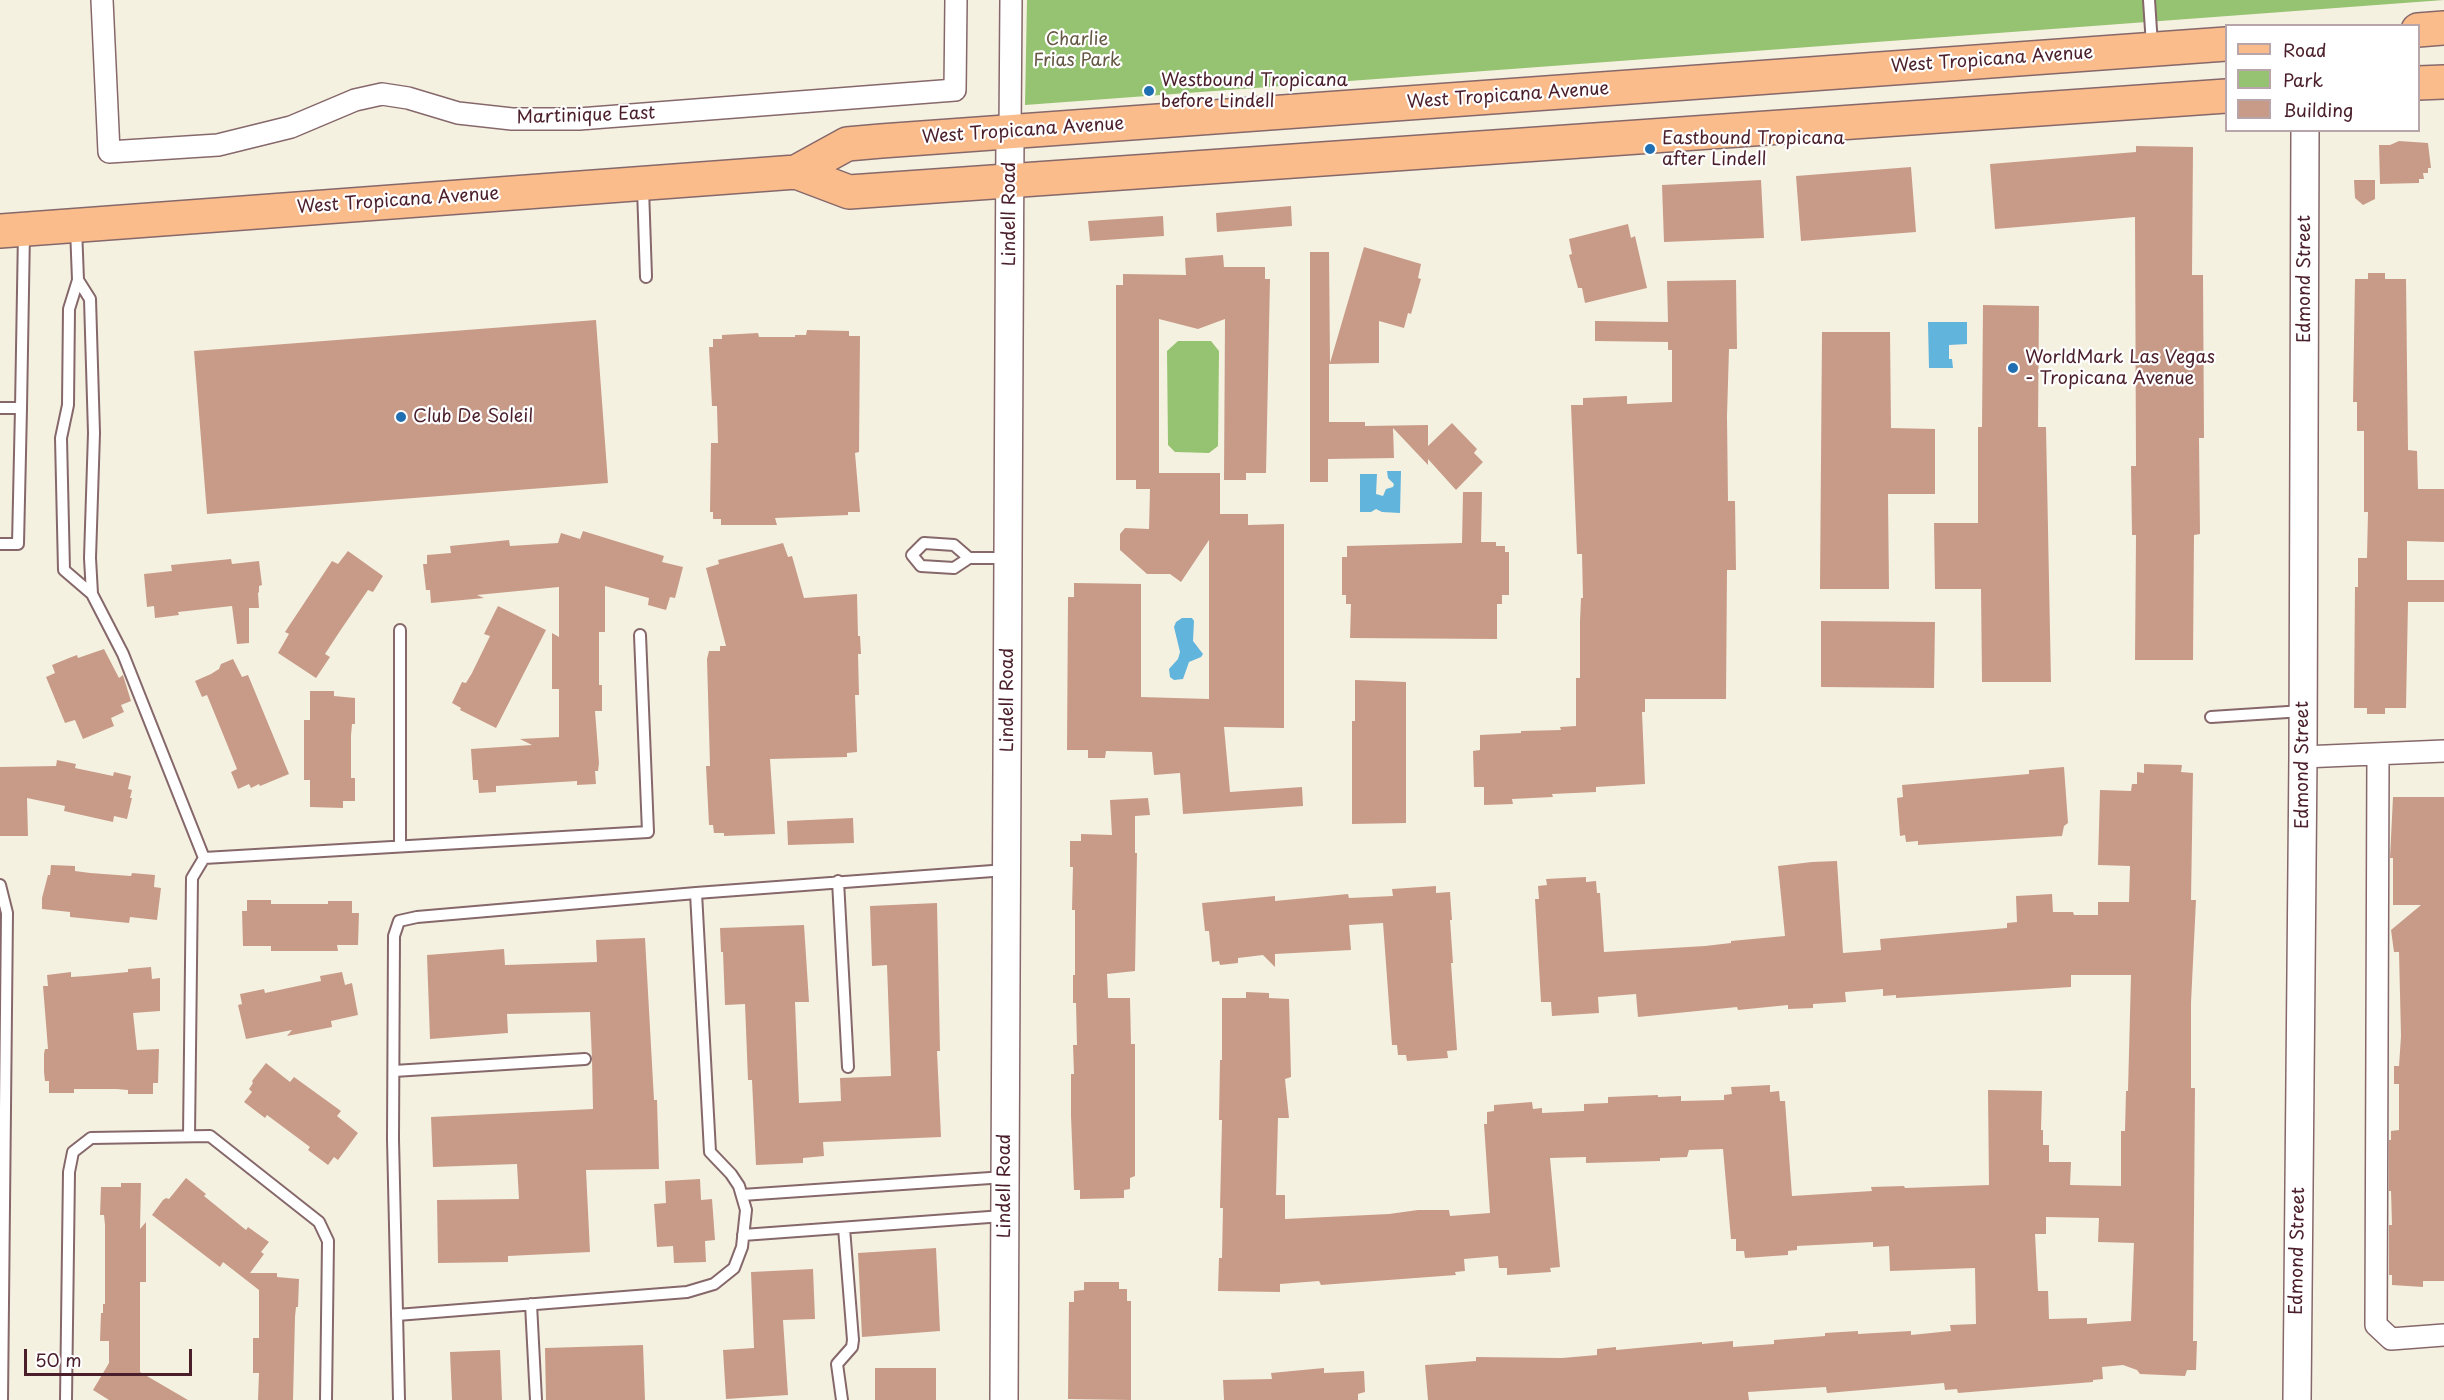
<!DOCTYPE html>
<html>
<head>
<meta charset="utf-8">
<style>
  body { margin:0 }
  #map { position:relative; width:2444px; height:1400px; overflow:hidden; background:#f5f1e1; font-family:"Playpen Sans",sans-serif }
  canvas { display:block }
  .legend { position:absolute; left:2225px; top:24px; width:195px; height:108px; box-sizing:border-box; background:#fff; border:2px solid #b7a5aa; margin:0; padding:8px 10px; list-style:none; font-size:18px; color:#4a1f2b }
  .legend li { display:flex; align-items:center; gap:12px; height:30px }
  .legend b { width:30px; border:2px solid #b7a5aa }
  .scale { position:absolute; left:24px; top:1349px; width:168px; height:27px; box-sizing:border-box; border:3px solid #4a1f2b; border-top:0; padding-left:8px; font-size:18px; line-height:21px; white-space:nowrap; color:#4a1f2b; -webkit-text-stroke:4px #fff; paint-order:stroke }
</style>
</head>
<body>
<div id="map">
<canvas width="2444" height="1400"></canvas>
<ul class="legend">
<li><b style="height:8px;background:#f9bc8a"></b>Road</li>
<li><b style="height:16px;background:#96c371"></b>Park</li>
<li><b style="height:16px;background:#c89b88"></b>Building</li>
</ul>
<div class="scale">50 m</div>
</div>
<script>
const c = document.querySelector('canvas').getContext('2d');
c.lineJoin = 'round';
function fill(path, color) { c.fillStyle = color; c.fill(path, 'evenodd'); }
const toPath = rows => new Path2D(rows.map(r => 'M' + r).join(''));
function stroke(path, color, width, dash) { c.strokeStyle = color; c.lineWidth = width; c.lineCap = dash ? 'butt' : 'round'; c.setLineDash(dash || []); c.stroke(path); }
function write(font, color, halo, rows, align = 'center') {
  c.font = font + ' "Playpen Sans",sans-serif'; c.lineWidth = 4.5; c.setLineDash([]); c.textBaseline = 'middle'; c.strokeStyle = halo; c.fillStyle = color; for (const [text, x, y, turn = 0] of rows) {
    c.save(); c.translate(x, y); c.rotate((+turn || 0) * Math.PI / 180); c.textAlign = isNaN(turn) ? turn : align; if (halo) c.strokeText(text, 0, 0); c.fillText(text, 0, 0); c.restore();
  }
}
fill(toPath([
  [1027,0,2444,0,1025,105],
  [1178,341,1211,341,1219,351,1218,446,1209,453,1175,452,1168,445,1167,351]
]), '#96c371');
fill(toPath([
  [1928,322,1967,322,1967,344,1949,345,1949,359,1952,359,1953,368,1929,368],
  [1387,471,1401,471,1400,513,1382,512,1376,509,1371,512,1360,512,1360,474,1377,474,1376,494,1383,496,1386,489,1393,487,1394,484,1388,478],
  [1182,618,1192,618,1194,621,1193,641,1203,654,1201,657,1189,662,1183,679,1174,680,1170,677,1169,669,1178,659,1180,652,1174,627,1176,622]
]), '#61b4dc');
fill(toPath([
  [2399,141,2428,143,2431,168,2428,168,2428,173,2423,173,2424,179,2419,179,2419,183,2380,184,2379,145,2390,145],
  [2136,146,2193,147,2192,275,2203,275,2204,438,2199,438,2200,534,2194,535,2193,660,2135,660,2136,535,2132,535,2131,466,2136,466,2135,217,1995,229,1990,164,2136,152],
  [1911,167,1916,232,1801,241,1796,176],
  [1761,180,1764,238,1664,242,1662,185],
  [2354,180,2375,180,2375,199,2363,205,2355,198],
  [1291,206,1292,226,1217,232,1216,213],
  [1163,216,1164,236,1090,241,1088,221],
  [1628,224,1631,238,1635,236,1647,288,1585,303,1582,288,1578,288,1569,255,1572,254,1569,239],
  [1364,247,1421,264,1418,278,1421,279,1411,314,1408,313,1404,328,1379,321,1379,363,1329,364,1329,422,1365,422,1365,426,1428,425,1428,446,1452,423,1477,449,1474,453,1483,462,1456,490,1428,459,1428,465,1393,428,1394,458,1328,459,1328,482,1310,482,1310,252,1329,252,1330,363],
  [1223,255,1224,267,1265,267,1265,279,1270,279,1266,473,1246,473,1246,480,1224,480,1225,319,1198,329,1159,319,1159,473,1220,473,1220,514,1248,514,1248,525,1284,524,1284,728,1224,727,1230,792,1302,787,1303,806,1183,814,1180,773,1154,775,1152,752,1106,751,1105,758,1088,758,1088,750,1067,750,1068,597,1074,597,1074,583,1141,584,1141,697,1209,699,1209,540,1181,582,1170,574,1147,574,1120,550,1120,534,1125,528,1149,529,1150,489,1136,489,1136,480,1116,480,1116,285,1123,285,1123,274,1186,275,1185,258],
  [2368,273,2385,273,2385,279,2406,279,2408,450,2417,451,2418,489,2444,489,2444,542,2407,541,2407,580,2444,580,2444,602,2408,602,2406,708,2385,708,2385,714,2367,714,2367,708,2354,708,2355,587,2358,587,2358,558,2367,558,2368,512,2364,512,2364,431,2357,431,2357,402,2353,402,2355,279,2368,279],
  [1736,280,1737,349,1729,349,1727,416,1728,501,1735,501,1736,570,1727,570,1726,699,1645,699,1645,712,1642,712,1645,784,1596,787,1596,792,1552,794,1553,797,1512,799,1513,804,1484,805,1484,787,1474,787,1473,751,1480,750,1480,735,1521,733,1521,731,1561,730,1560,727,1576,726,1576,678,1580,678,1580,621,1581,598,1583,598,1582,554,1577,554,1571,405,1583,405,1583,398,1627,396,1627,404,1672,402,1672,350,1668,350,1668,342,1595,341,1595,321,1668,322,1667,281],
  [1983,305,2039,306,2038,427,2046,427,2051,682,1982,682,1981,589,1935,589,1934,523,1978,523,1978,427,1982,427],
  [596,320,608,483,207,514,194,351],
  [807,330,849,331,849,336,860,336,859,452,855,453,860,512,848,512,848,515,775,518,777,525,721,525,721,519,713,519,713,512,710,512,711,443,718,443,717,406,712,406,709,347,713,347,713,339,722,339,722,335,758,333,759,337,795,337,795,335,806,335],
  [1822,332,1890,332,1891,428,1935,429,1935,494,1888,494,1889,589,1820,589],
  [1463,492,1482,492,1481,542,1496,542,1496,546,1505,546,1505,552,1509,552,1509,595,1502,595,1502,604,1497,604,1497,639,1350,638,1351,604,1346,604,1346,595,1342,595,1342,557,1347,557,1347,546,1462,543],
  [583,531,664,556,662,562,683,567,675,598,670,597,666,610,648,605,649,598,605,586,605,632,599,632,599,685,602,685,602,711,595,711,599,763,598,771,595,771,596,784,577,785,577,781,496,786,496,792,479,793,478,780,473,780,471,749,532,745,520,739,559,737,559,689,552,689,552,633,559,637,559,587,477,595,484,598,431,603,430,590,426,590,423,564,427,564,427,555,451,553,450,546,509,540,510,546,558,543,561,533,580,539],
  [783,543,788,557,792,556,804,598,857,594,858,636,860,636,861,654,858,654,859,695,855,695,857,752,847,753,847,757,770,759,775,834,724,836,724,833,714,833,713,825,709,825,706,766,710,766,707,659,709,651,720,651,720,646,726,646,706,568,719,564,718,560],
  [348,551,383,576,373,592,368,590,340,631,325,654,330,657,316,678,278,653,289,634,285,632,332,561,338,564],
  [231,559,232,564,259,561,262,585,259,586,259,592,258,593,259,608,249,608,249,643,237,644,232,606,178,612,179,615,155,618,154,606,147,607,144,574,172,571,171,565],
  [498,606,546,630,496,728,460,710,461,708,452,703,462,682,466,683,472,673,490,636,484,634],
  [1821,621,1935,622,1934,688,1821,687],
  [104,649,119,678,123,675,131,701,121,705,124,712,111,718,114,726,83,739,75,720,65,723,46,677,55,673,52,665,69,658,77,655,78,658],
  [233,659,242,677,248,675,289,774,260,786,259,784,251,788,249,784,238,789,231,772,237,769,227,744,207,695,202,697,195,681,211,674,219,669,221,664],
  [1355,680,1406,682,1406,823,1352,824,1352,721,1355,721],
  [310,691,334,691,334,696,355,698,355,724,352,724,351,736,351,778,355,778,355,801,343,801,343,808,310,807,310,780,304,780,304,720,310,720],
  [57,760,76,764,75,768,113,776,114,772,131,776,128,789,132,790,130,798,132,798,127,819,114,816,113,822,64,811,65,806,27,798,28,836,0,836,0,767,56,766],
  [2144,764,2182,765,2181,772,2193,773,2191,900,2196,900,2191,1003,2191,1088,2195,1088,2193,1341,2197,1341,2196,1370,2187,1370,2185,1376,2140,1374,2137,1370,2123,1365,2102,1367,2103,1379,2093,1380,2093,1382,1958,1393,1957,1389,1945,1390,1944,1383,1827,1393,1826,1387,1748,1392,1749,1400,1428,1400,1425,1365,1476,1361,1476,1357,1562,1358,1597,1355,1597,1349,1616,1347,1616,1350,1702,1342,1702,1344,1733,1341,1733,1347,1774,1344,1774,1340,1825,1336,1825,1333,1858,1331,1858,1334,1911,1331,1911,1335,1951,1331,1950,1325,1976,1324,1975,1268,1890,1271,1889,1246,1873,1247,1873,1242,1797,1246,1797,1250,1788,1251,1788,1255,1745,1258,1744,1251,1736,1251,1736,1239,1731,1239,1723,1149,1689,1150,1687,1157,1660,1158,1660,1161,1586,1163,1586,1157,1550,1158,1560,1267,1550,1268,1551,1272,1507,1275,1507,1268,1499,1268,1498,1256,1464,1259,1465,1271,1455,1272,1456,1275,1321,1285,1319,1281,1280,1284,1280,1292,1218,1291,1219,1258,1222,1258,1223,1208,1220,1208,1222,1120,1219,1120,1220,1060,1222,1060,1222,998,1246,998,1246,992,1269,993,1269,998,1289,999,1291,1077,1285,1079,1289,1118,1278,1118,1276,1195,1285,1195,1285,1219,1389,1214,1418,1210,1449,1210,1450,1216,1490,1213,1484,1124,1487,1124,1487,1112,1494,1111,1494,1105,1532,1102,1533,1109,1542,1108,1542,1113,1584,1111,1584,1104,1608,1103,1608,1097,1658,1095,1658,1097,1681,1096,1681,1101,1724,1100,1724,1095,1732,1094,1731,1087,1770,1085,1770,1092,1779,1091,1780,1101,1785,1101,1792,1196,1872,1191,1871,1187,1904,1186,1905,1188,1989,1185,1988,1090,2042,1091,2041,1130,2043,1130,2043,1145,2049,1145,2049,1162,2071,1162,2070,1185,2121,1186,2121,1131,2125,1131,2126,1091,2128,1091,2131,975,2071,975,2071,987,1896,998,1896,995,1883,996,1883,989,1845,992,1846,1002,1813,1004,1813,1008,1788,1009,1788,1005,1738,1010,1737,1007,1638,1017,1636,994,1598,997,1599,1013,1552,1016,1551,1002,1541,1002,1535,899,1539,899,1538,886,1547,885,1546,879,1586,877,1586,882,1596,881,1597,893,1600,893,1604,952,1705,946,1731,943,1731,941,1785,936,1778,866,1812,862,1837,861,1843,953,1881,950,1880,939,2007,928,2007,923,2017,922,2016,896,2052,894,2053,912,2073,912,2074,915,2098,915,2098,902,2129,902,2130,866,2098,865,2100,790,2131,791,2132,784,2137,784,2137,772,2144,773],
  [2046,1217,2099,1218,2098,1242,2134,1243,2131,1321,2087,1324,2087,1318,2049,1319,2048,1291,2038,1291,2035,1234,2046,1234],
  [2064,767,2068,823,2064,826,2062,836,1918,845,1918,841,1906,842,1905,835,1900,836,1897,798,1903,797,1902,785,2029,774,2029,770],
  [2393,797,2444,797,2444,1281,2423,1281,2423,1287,2392,1285,2392,1275,2389,1275,2389,1225,2392,1225,2391,1191,2389,1191,2389,1140,2391,1140,2391,1131,2399,1130,2399,1084,2394,1084,2394,1066,2399,1066,2401,1036,2399,952,2394,952,2391,930,2421,905,2393,905,2393,858,2390,858],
  [1148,798,1150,815,1135,816,1135,853,1137,853,1135,971,1107,974,1108,998,1130,998,1131,1044,1135,1044,1135,1176,1130,1178,1130,1189,1124,1190,1124,1198,1080,1199,1080,1190,1074,1190,1071,1116,1071,1074,1074,1074,1073,1045,1077,1045,1076,1003,1073,1003,1073,975,1075,975,1075,910,1072,910,1073,867,1070,867,1070,841,1081,841,1081,834,1112,835,1110,800],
  [853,818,854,843,788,845,787,821],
  [51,865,75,866,75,871,90,873,131,876,132,873,155,875,154,887,161,888,157,920,130,917,129,923,70,917,70,912,42,909,42,898,48,875,50,875],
  [1436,886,1436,893,1450,892,1452,920,1450,920,1453,963,1451,963,1457,1050,1447,1051,1448,1058,1407,1061,1406,1055,1398,1055,1397,1045,1392,1045,1383,923,1349,925,1351,950,1275,954,1275,967,1263,955,1238,958,1238,963,1220,965,1219,961,1212,962,1209,931,1205,931,1202,903,1275,896,1275,901,1348,894,1349,898,1393,896,1392,889],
  [247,900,271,900,271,904,328,904,328,901,352,901,352,913,359,913,358,945,337,945,338,951,271,951,271,946,243,946,242,911,247,911],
  [937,903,940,1051,937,1051,941,1137,823,1142,824,1156,803,1158,803,1163,756,1165,752,1080,748,1080,745,1004,725,1005,723,952,721,952,720,928,804,925,809,1002,795,1002,799,1103,841,1101,840,1078,891,1076,887,965,872,966,870,906],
  [645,938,654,1100,657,1100,659,1169,586,1170,590,1252,508,1256,508,1262,438,1263,437,1200,519,1199,517,1164,433,1167,431,1117,593,1109,592,1059,590,1012,507,1014,508,1033,430,1039,427,955,504,949,505,965,597,962,596,940],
  [151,967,152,979,160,978,160,1011,133,1013,137,1050,159,1049,158,1083,153,1083,153,1094,128,1094,128,1090,116,1089,74,1089,74,1093,49,1093,49,1081,45,1081,44,1072,44,1054,45,1049,48,1049,43,986,48,986,47,975,71,972,71,977,86,976,128,972,128,969],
  [342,972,345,985,352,983,358,1015,331,1021,332,1027,287,1036,292,1030,246,1039,238,1005,242,1004,240,994,264,989,265,993,321,981,320,976],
  [266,1063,290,1082,294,1077,341,1111,337,1116,358,1133,338,1160,334,1157,328,1165,308,1150,310,1147,267,1115,265,1118,244,1102,252,1092,249,1089,253,1083,252,1081],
  [186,1178,206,1194,204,1196,246,1230,248,1227,269,1242,261,1252,264,1254,250,1273,277,1273,277,1277,299,1279,298,1307,296,1307,295,1317,293,1400,258,1400,259,1373,253,1373,253,1338,259,1338,259,1290,223,1262,220,1267,152,1215,163,1200,166,1198,169,1199],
  [700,1179,701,1200,712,1199,715,1240,705,1241,706,1262,674,1263,673,1246,657,1247,654,1204,666,1203,665,1181],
  [121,1183,141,1183,140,1229,146,1222,146,1282,140,1282,140,1372,188,1400,109,1400,93,1390,109,1363,109,1341,100,1341,101,1313,103,1313,103,1304,105,1304,105,1225,104,1215,100,1215,101,1187,121,1187],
  [936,1248,940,1331,862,1337,858,1253],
  [813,1269,815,1319,783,1320,788,1395,726,1399,723,1350,754,1348,751,1272],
  [1084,1282,1119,1282,1119,1289,1127,1289,1127,1301,1131,1301,1131,1400,1068,1399,1069,1302,1074,1302,1074,1291,1084,1290],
  [643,1345,645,1400,546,1400,545,1348],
  [500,1350,502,1400,452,1400,450,1352],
  [875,1368,936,1368,936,1400,875,1400],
  [1324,1368,1324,1373,1364,1371,1365,1392,1358,1394,1358,1400,1224,1400,1223,1380,1272,1379,1271,1373]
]), '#c89b88');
const service = toPath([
  [2149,0,2152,45],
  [643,188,646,277],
  [76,228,78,280,69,309,68,405,61,438,64,570,92,594,123,654,204,858,192,878,189,1136],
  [78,280,90,299,94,433,90,558,92,594],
  [0,408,21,408,24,232],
  [0,544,18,544,21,408],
  [969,558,954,545,924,543,912,555,921,566,954,568,969,558,1007,558],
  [400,630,400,846],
  [2211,717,2303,711],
  [204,858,648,832,640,635],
  [838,881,848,1067],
  [0,885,7,913,2,1400],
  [394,1071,585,1059],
  [742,1195,1005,1177],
  [743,1235,1003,1216],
  [531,1304,536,1400],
  [397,1315,687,1292,714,1284,734,1268,742,1247,746,1210,739,1186,731,1174,710,1152,696,893],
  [66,1400,69,1172,73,1152,91,1138,210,1136,319,1222,328,1241,326,1400],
  [399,1400,393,1139,394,936,399,921,417,917,696,893,1006,870],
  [842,1400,837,1364,852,1347,853,1340,844,1228]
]);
const minor = toPath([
  [102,0,109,152,218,145,291,127,355,100,382,94,408,98,458,113,512,119,579,119,955,90,956,0],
  [1010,132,1011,0],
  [2378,754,2376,1325,2391,1339,2444,1335],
  [2303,757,2444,751]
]);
const tertiary = toPath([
  [1004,1400,1010,132],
  [2297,1400,2303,757,2305,130]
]);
const primary = toPath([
  [2418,30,2444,28],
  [2418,83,2444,82],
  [796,172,849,192,2226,96],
  [0,231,796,172,847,144,881,141,2226,44]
]);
stroke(service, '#86686b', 14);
stroke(minor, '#86686b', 24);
stroke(tertiary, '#86686b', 30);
stroke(primary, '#86686b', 36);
stroke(service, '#fff', 10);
stroke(minor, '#fff', 21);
stroke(tertiary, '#fff', 27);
stroke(primary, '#f9bc8a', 33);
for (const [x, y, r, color] of [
  [1149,91,6,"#1f6fb2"],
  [1650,149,6,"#1f6fb2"],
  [2013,368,6,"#1f6fb2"],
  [401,417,6,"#1f6fb2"]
]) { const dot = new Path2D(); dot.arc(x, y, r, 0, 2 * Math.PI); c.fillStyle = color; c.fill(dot); stroke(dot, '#fff', 2); }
write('18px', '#655844', '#fff', [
  ["Charlie",1077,40],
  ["Frias Park",1077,61]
]);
write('18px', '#4a1f2b', '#fff', [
  ["West Tropicana Avenue",1992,60,-4],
  ["West Tropicana Avenue",1508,96,-4],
  ["Martinique East",586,116,-2],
  ["West Tropicana Avenue",1023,131,-4],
  ["West Tropicana Avenue",398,201,-4],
  ["Lindell Road",1010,214,-90],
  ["Edmond Street",2305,279,-90],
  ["Lindell Road",1008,700,-90],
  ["Edmond Street",2303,765,-90],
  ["Lindell Road",1005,1186,-90],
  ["Edmond Street",2298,1251,-89]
]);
write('18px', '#4a1f2b', '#fff', [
  ["Westbound Tropicana",1161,81],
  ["before Lindell",1161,102],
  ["Eastbound Tropicana",1662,139],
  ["after Lindell",1662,160],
  ["WorldMark Las Vegas",2025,358],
  ["- Tropicana Avenue",2025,379],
  ["Club De Soleil",413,417]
], 'left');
</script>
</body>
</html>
